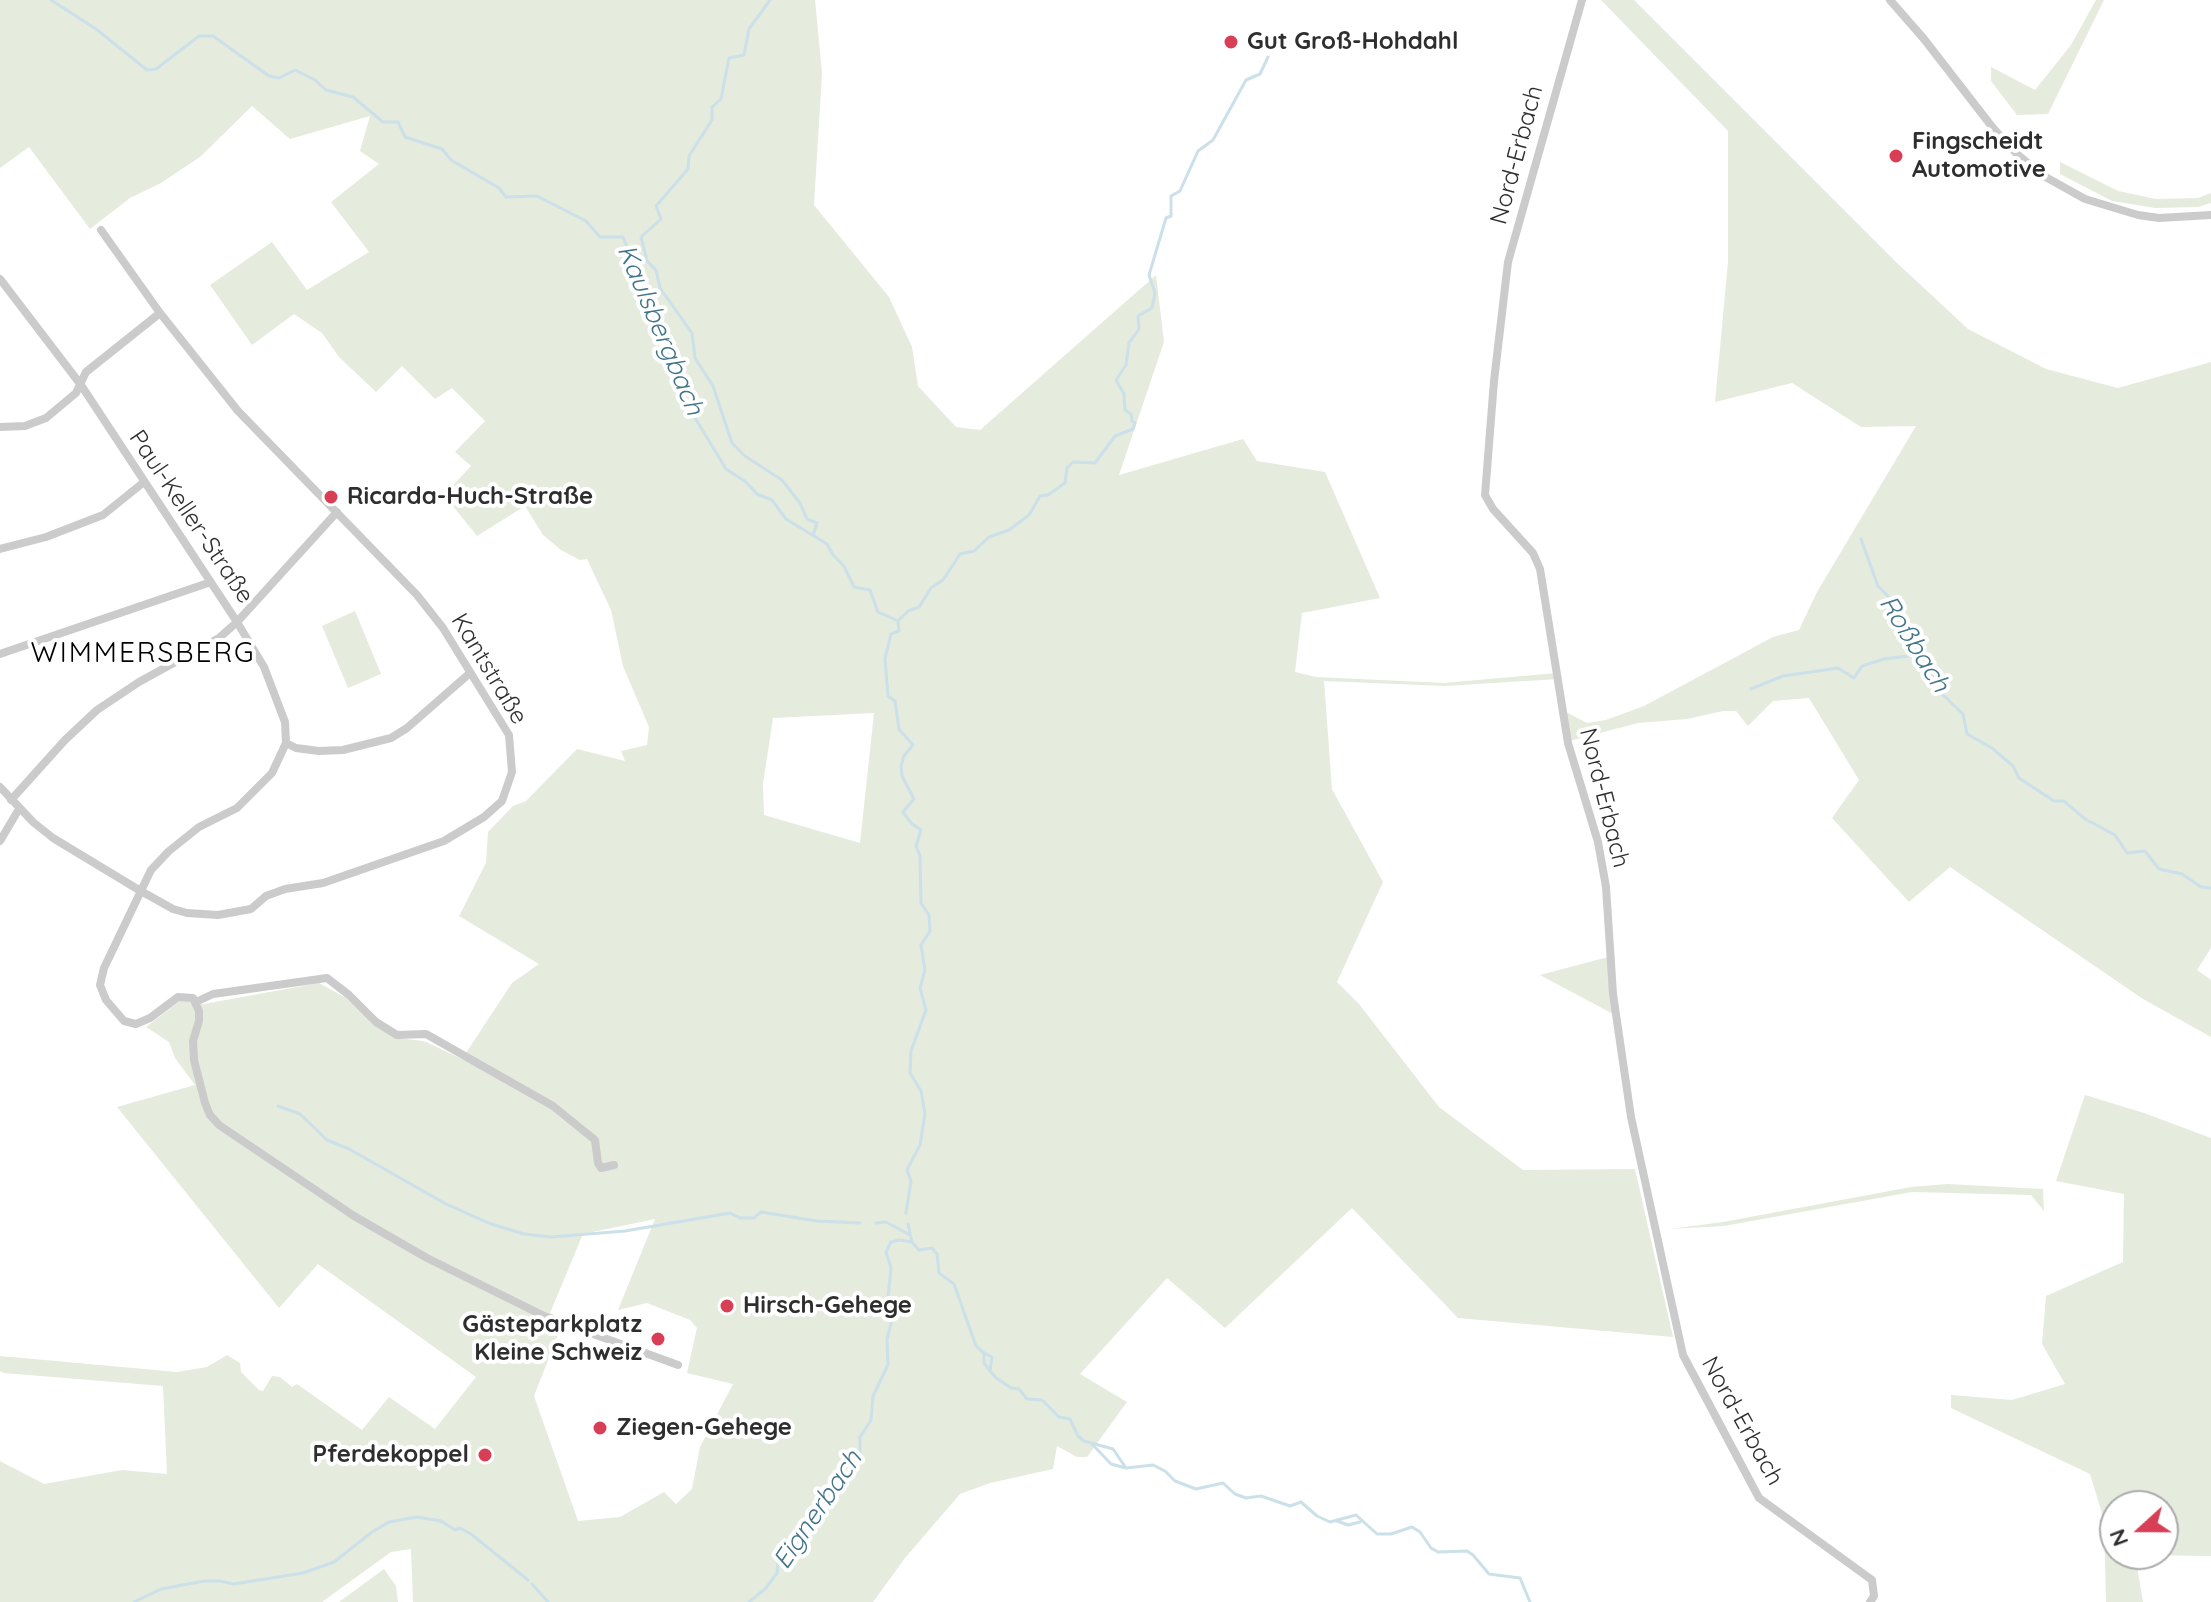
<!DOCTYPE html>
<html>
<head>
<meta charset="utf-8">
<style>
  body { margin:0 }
  #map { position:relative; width:2211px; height:1602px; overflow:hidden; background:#fff; font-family:Quicksand,sans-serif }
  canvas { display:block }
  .north { position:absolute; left:2099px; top:1490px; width:80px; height:80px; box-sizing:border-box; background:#fff; border:2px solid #ababab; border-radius:50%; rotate:249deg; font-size:22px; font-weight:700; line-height:32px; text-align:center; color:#2e2e2e }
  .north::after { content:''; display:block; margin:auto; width:28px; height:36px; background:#d83e55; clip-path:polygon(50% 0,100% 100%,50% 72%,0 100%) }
</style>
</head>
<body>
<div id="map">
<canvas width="2211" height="1602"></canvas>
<div class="north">N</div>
</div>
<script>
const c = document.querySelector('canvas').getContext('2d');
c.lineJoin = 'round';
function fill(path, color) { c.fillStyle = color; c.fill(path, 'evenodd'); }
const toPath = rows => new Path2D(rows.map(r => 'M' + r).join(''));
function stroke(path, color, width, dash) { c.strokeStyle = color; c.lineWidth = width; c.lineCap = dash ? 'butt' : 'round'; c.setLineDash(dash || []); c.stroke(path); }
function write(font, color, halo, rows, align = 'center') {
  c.font = font + ' Quicksand,sans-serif'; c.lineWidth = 8; c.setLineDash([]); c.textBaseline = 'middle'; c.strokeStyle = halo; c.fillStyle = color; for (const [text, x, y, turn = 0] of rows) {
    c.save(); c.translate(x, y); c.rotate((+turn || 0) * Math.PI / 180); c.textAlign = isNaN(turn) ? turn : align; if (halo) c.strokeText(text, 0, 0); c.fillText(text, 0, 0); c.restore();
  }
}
fill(toPath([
  [0,0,815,0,822,73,814,205,889,297,912,347,918,386,956,427,980,430,1156,275,1164,342,1119,475,1243,439,1257,461,1325,472,1380,598,1302,613,1295,672,1316,677,1444,683,1557,673,1558,679,1445,686,1324,681,1332,789,1383,882,1337,982,1359,1004,1439,1107,1523,1170,1635,1169,1673,1337,1458,1318,1352,1208,1225,1328,1167,1278,1080,1374,1127,1402,1087,1457,1077,1457,1057,1446,1053,1469,990,1483,960,1494,905,1558,873,1602,413,1602,411,1549,391,1552,322,1602,0,1602,0,1461,44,1484,122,1470,167,1474,163,1386,4,1373,0,1371,0,1356,177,1372,207,1367,227,1355,240,1363,241,1372,259,1390,263,1391,272,1376,280,1377,292,1387,297,1384,362,1430,389,1397,435,1429,476,1377,318,1264,279,1308,117,1107,195,1085,175,1058,169,1042,146,1027,181,1000,190,1001,193,1006,319,983,346,998,373,1022,396,1038,424,1041,462,1059,512,983,539,964,459,916,486,863,488,832,513,806,526,801,577,749,625,761,621,751,647,745,649,727,623,666,611,610,587,559,580,560,561,550,543,535,525,506,477,536,444,495,471,466,455,452,485,421,452,388,435,399,402,366,376,392,339,357,322,333,294,314,252,345,210,285,272,242,307,290,369,252,331,202,379,164,360,151,370,116,290,139,252,106,200,157,161,183,130,198,90,229,29,147,0,168],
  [874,713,860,843,764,815,763,784,773,718],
  [655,1219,618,1310,647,1303,690,1320,697,1328,687,1373,733,1384,700,1447,692,1489,676,1504,664,1492,620,1517,578,1521,534,1396,561,1327,562,1319,550,1313,583,1234],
  [1601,0,1634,0,1896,262,1968,329,2046,369,2118,388,2211,362,2211,948,2197,970,2211,980,2211,1037,2143,999,1950,867,1909,902,1832,818,1859,780,1809,698,1773,701,1748,726,1736,711,1723,711,1687,719,1638,723,1569,741,1562,710,1587,723,1606,720,1644,706,1773,637,1799,630,1817,592,1916,426,1861,427,1792,383,1715,402,1728,262,1728,131],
  [2096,0,2104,0,2048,114,2017,115,1991,81,1991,67,2035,90,2071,45],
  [2060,162,2118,191,2156,199,2198,198,2211,193,2211,203,2198,207,2155,208,2112,201,2060,174],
  [355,611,381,674,348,688,322,626],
  [1608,957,1615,1015,1540,975],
  [2085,1095,2144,1113,2211,1138,2211,1556,2135,1555,2143,1602,2106,1602,2104,1520,2090,1474,1951,1408,1951,1395,2012,1400,2065,1384,2042,1344,2046,1296,2123,1262,2124,1194,2056,1181],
  [2163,1506,2163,1554,2115,1554,2115,1506],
  [1947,1184,2043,1189,2044,1211,2031,1195,1912,1192,1724,1226,1670,1229,1723,1222,1911,1187],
  [384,1569,396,1586,398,1602,339,1602]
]), '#e5ebdd');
stroke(toPath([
  [51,0,96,29,147,70,156,69,199,36,213,36,269,76,279,78,295,70,315,80,326,90,353,97,383,122,398,122,405,137,442,149,451,160,499,188,506,197,537,196,586,221,600,237,623,237,628,249,627,266,644,284,651,317,677,368,683,398,726,469,746,482,757,494,772,500,786,519,827,544,833,555,844,566,854,587,870,590,878,612,898,621],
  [770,0,749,29,744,55,729,58,721,99,712,107,712,120,689,156,688,169,656,206,661,219,641,237,647,261,656,270,660,288,692,333,695,358,713,386,732,443,745,456,782,480,800,503,807,519,817,523,813,535],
  [1861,539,1878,586,1893,601,1898,617,1910,630,1919,655,1930,669,1939,691,1963,714,1967,734,1992,748,2013,766,2019,778,2054,801,2064,801,2085,819,2115,835,2127,853,2145,851,2159,869,2182,874,2201,887,2211,888],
  [1751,689,1783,676,1838,668,1854,678,1862,666,1884,659,1917,655],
  [278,1106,300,1114,327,1140,349,1149,446,1204,491,1224,524,1234,551,1237,625,1231,730,1213,740,1218,754,1218,761,1212,817,1221,860,1223],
  [906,1213,911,1181,907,1170,920,1145,925,1114,921,1091,910,1073,911,1051,926,1010,920,988,925,970,921,945,930,931,929,915,921,903,920,856,916,846,921,830,911,823,903,812,914,799,902,776,901,766,904,756,913,745,899,729,895,701,888,696,885,658,891,634,899,631,898,621,908,611,919,607,931,588,943,580,960,554,974,551,989,537,1009,530,1029,515,1040,496,1048,495,1065,483,1067,468,1073,462,1095,463,1115,436,1133,429,1135,423,1132,421,1131,414,1125,410,1124,394,1116,380,1126,365,1129,343,1139,329,1138,316,1152,308,1155,293,1149,275,1166,218,1171,216,1171,196,1180,191,1198,151,1213,140,1246,80,1260,74,1268,57],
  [876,1223,886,1222,910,1235],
  [908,1224,912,1242],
  [984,1353,992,1357,990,1371],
  [1092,1444,1111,1464,1126,1468],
  [1337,1521,1348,1525,1360,1522],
  [532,1584,548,1602],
  [134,1602,161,1589,204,1581,220,1581,234,1584,303,1573,334,1562,372,1532,389,1522,417,1517,441,1521,455,1530,460,1528,471,1534,528,1580],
  [749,1602,766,1588,777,1573,778,1563,795,1540,810,1530,820,1508,831,1492,845,1480,851,1466,860,1454,860,1437,871,1420,873,1396,888,1365,887,1339,892,1320,887,1308,891,1268,886,1252,891,1242,899,1240,912,1242,919,1250,932,1248,937,1254,939,1273,954,1284,976,1346,984,1353,984,1363,995,1377,1011,1388,1019,1389,1027,1399,1042,1400,1059,1417,1070,1419,1078,1436,1084,1441,1113,1449,1126,1468,1153,1465,1165,1471,1175,1481,1196,1489,1223,1483,1235,1494,1246,1498,1261,1496,1290,1506,1301,1502,1317,1516,1330,1522,1356,1515,1377,1534,1391,1534,1412,1527,1420,1532,1431,1548,1438,1552,1467,1551,1473,1555,1489,1574,1520,1578,1530,1602]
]), '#cbe0e9', 3);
stroke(toPath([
  [1582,0,1508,262,1494,381,1485,495,1493,509,1533,553,1540,569,1568,743,1598,842,1606,887,1613,994,1631,1117,1683,1355,1759,1498,1872,1580,1874,1596,1870,1602],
  [1890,0,1924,39,1993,128,2017,154,2042,175,2085,199,2138,215,2159,218,2211,215],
  [0,279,81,385,237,622,264,667,285,722,286,743,272,773,237,808,199,827,169,851,151,870,104,968,100,985,106,1000,124,1021,136,1024,150,1018,178,997,193,998,199,1011,199,1021,193,1041,194,1060,205,1103,210,1115,219,1125,354,1216,427,1258,544,1316,678,1365],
  [0,427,25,426,46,418,76,393,86,372,160,313],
  [0,549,46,537,103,515,144,482],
  [0,654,211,582],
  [286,743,296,748,319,751,343,750,391,738,407,728,470,673],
  [0,787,33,822,53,838,139,890,173,909,187,913,218,915,251,909,266,896,285,889,323,883,444,841,484,817,502,801,512,772,509,735,443,628,417,595,238,411,160,313,101,230],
  [11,800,65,740,97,710,139,682,219,638,237,622,337,512],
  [0,841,19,809],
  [196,1002,213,994,327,978,349,995,376,1022,397,1035,426,1034,553,1106,595,1140,598,1163,601,1168,614,1165]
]), '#cbcbcb', 8);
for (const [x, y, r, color] of [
  [1231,42,8,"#d83e55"],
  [1896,156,8,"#d83e55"],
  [331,497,8,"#d83e55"],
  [727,1306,8,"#d83e55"],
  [658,1339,8,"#d83e55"],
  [600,1428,8,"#d83e55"],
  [485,1455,8,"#d83e55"]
]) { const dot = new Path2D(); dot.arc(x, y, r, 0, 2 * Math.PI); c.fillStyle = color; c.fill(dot); stroke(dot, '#fff', 3); }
write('bold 24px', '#2e2e2e', '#fff', [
  ["Gut Groß-Hohdahl",1247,42],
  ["Fingscheidt",1912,142],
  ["Automotive",1912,170],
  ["Ricarda-Huch-Straße",347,497],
  ["Hirsch-Gehege",743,1306],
  ["Gästeparkplatz",642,1325,"right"],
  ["Kleine Schweiz",642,1353,"right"],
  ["Ziegen-Gehege",616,1428],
  ["Pferdekoppel",469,1455,"right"]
], 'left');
write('24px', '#2e2e2e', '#fff', [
  ["Nord-Erbach",1517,155,-75],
  ["Paul-Keller-Straße",191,517,56],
  ["Kantstraße",489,669,59],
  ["Nord-Erbach",1604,798,76],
  ["Nord-Erbach",1742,1421,61]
]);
write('italic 26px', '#42748a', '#fff', [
  ["Kaulsbergbach",660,330,67],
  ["Roßbach",1914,644,58],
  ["Eignerbach",818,1510,-56]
]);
c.letterSpacing = '2px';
write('28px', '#000', '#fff', [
  ["WIMMERSBERG",143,654]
]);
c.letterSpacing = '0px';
</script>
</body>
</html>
